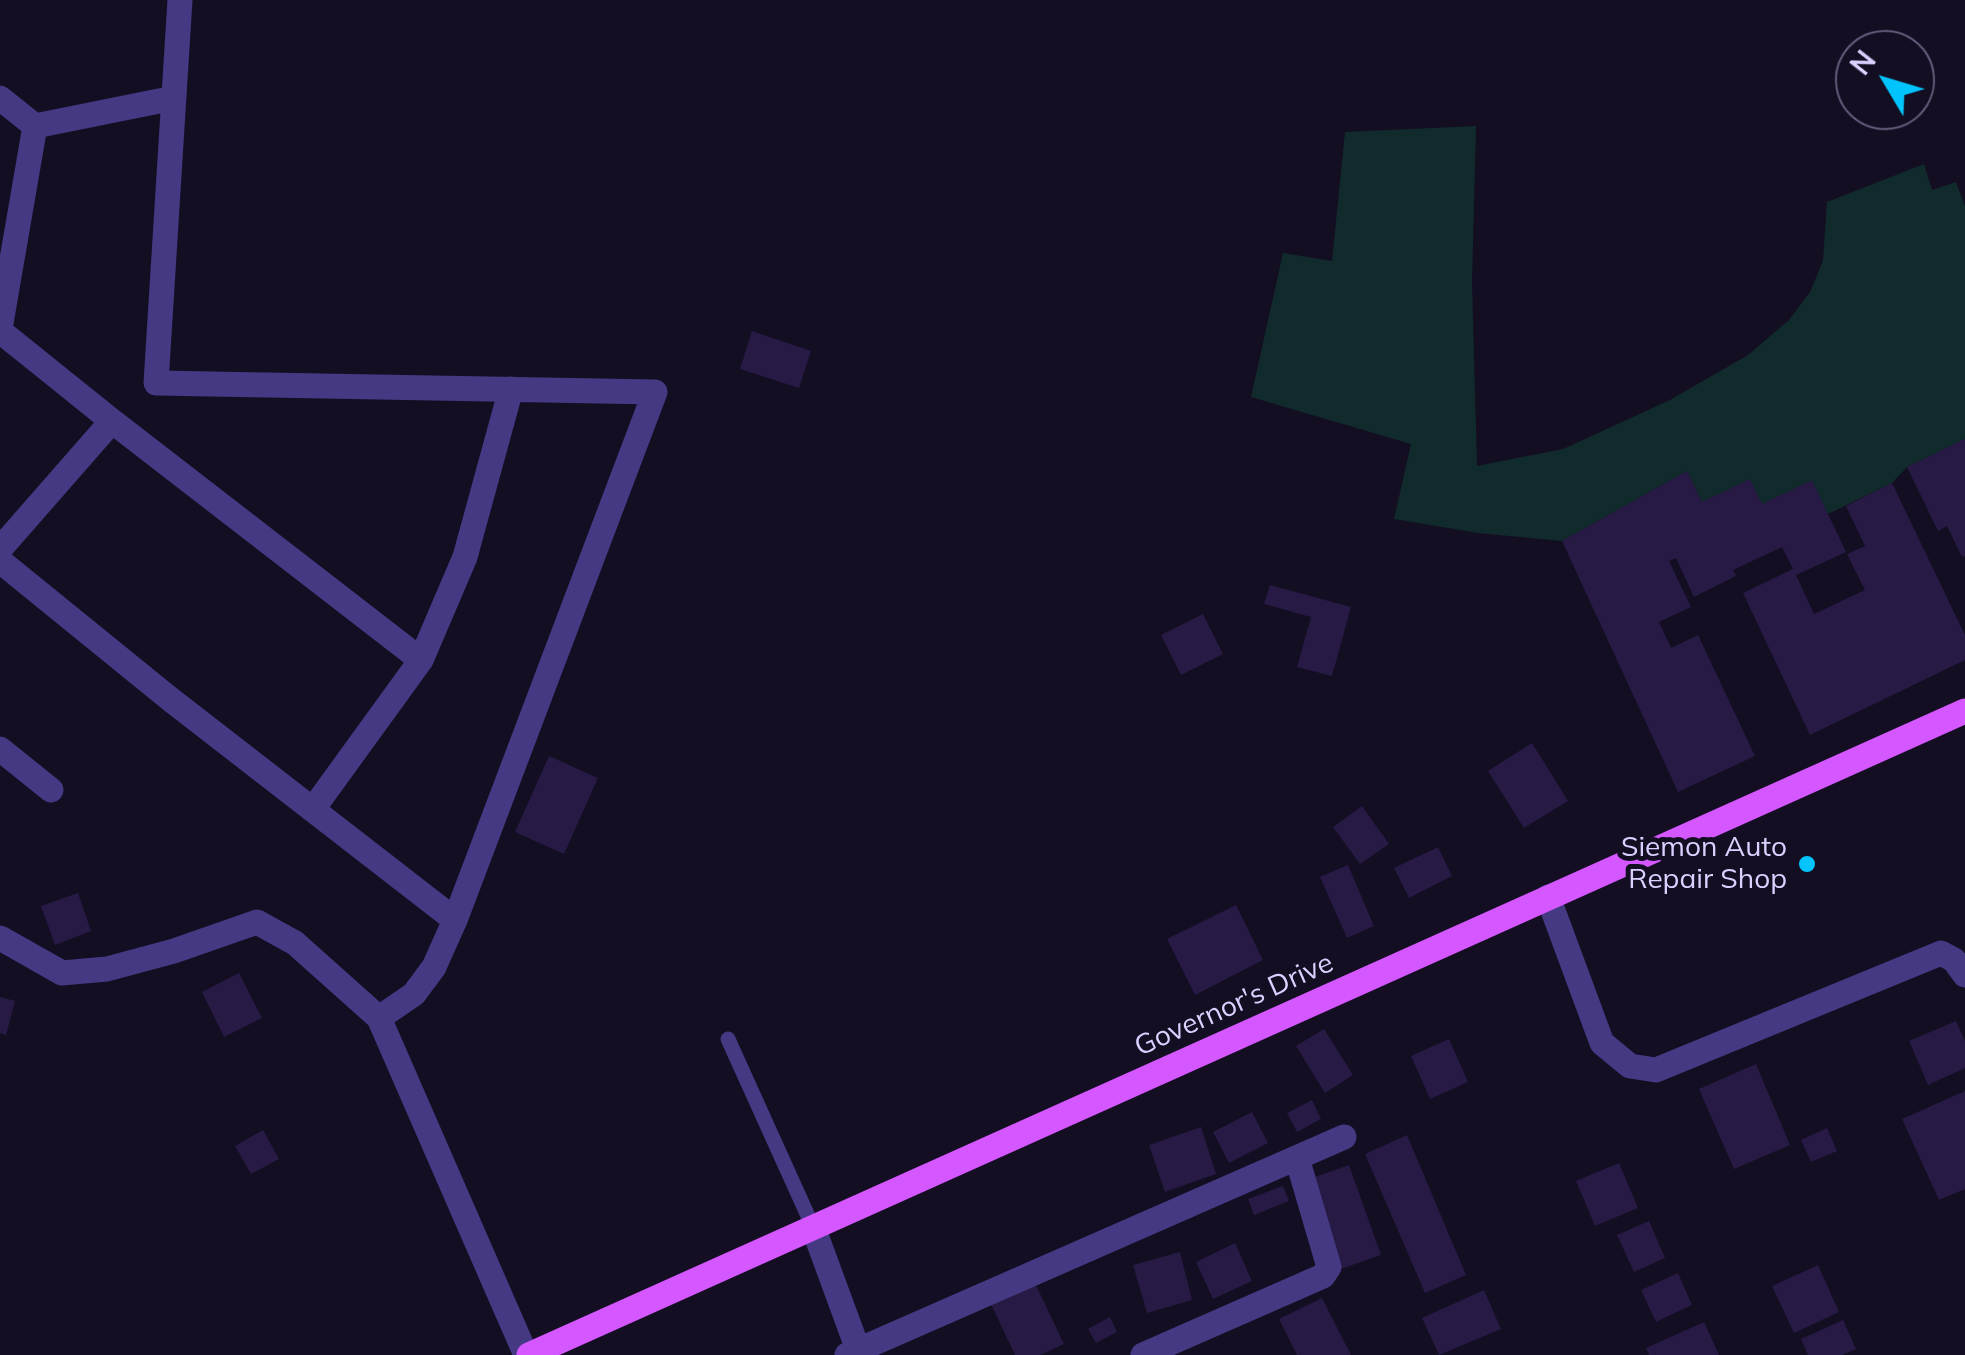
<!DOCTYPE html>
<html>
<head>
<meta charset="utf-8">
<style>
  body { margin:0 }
  #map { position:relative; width:1965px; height:1355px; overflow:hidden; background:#140e23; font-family:Mulish,sans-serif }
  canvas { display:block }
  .north { position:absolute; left:1835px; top:30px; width:100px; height:100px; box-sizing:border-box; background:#140e23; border:2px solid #645c7b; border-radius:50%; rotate:308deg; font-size:28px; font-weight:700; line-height:40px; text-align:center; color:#dbd0ff }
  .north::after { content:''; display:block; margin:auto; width:35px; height:45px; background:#00c4fb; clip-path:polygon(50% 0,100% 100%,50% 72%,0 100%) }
</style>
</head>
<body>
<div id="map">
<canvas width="1965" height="1355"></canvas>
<div class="north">N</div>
</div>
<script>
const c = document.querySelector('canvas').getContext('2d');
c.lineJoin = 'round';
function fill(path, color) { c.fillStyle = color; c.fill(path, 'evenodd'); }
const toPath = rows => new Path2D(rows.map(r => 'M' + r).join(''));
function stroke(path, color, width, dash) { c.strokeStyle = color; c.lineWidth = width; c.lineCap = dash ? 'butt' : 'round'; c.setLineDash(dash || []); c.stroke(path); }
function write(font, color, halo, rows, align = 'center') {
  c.font = font + ' Mulish,sans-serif'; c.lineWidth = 10; c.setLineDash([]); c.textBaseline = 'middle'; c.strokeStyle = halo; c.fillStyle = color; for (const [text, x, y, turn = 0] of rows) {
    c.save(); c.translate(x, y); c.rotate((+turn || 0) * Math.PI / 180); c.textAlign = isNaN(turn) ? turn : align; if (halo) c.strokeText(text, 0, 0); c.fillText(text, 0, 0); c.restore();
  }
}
fill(toPath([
  [1476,126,1472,282,1477,466,1563,449,1670,400,1748,355,1789,320,1810,292,1823,261,1827,202,1924,164,1932,190,1956,182,1965,206,1965,439,1907,467,1892,483,1828,514,1762,504,1702,502,1687,471,1562,541,1478,533,1394,519,1411,444,1251,397,1283,253,1332,261,1345,132]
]), '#112b2d');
fill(toPath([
  [752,331,811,351,799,388,740,369],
  [1965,439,1965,556,1962,557,1947,526,1938,531,1907,467],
  [1687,471,1702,502,1750,479,1762,504,1812,480,1846,552,1796,575,1814,614,1865,590,1847,554,1865,546,1846,506,1892,483,1965,635,1965,660,1810,735,1743,593,1793,569,1782,547,1733,570,1736,576,1694,597,1676,558,1669,561,1691,607,1659,622,1671,648,1698,635,1755,756,1678,792,1562,541],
  [1270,585,1351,607,1332,676,1297,667,1311,617,1264,604],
  [1203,614,1223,654,1181,675,1161,635],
  [1532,743,1568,801,1524,828,1488,771],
  [549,756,598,778,564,854,515,832],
  [1362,806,1389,844,1360,864,1333,827],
  [1438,847,1452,876,1409,898,1394,868],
  [1348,865,1374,926,1347,938,1320,877],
  [78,893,91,931,55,945,41,906],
  [1236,905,1263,960,1195,995,1167,939],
  [239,973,262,1018,224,1037,202,992],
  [0,997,15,1001,6,1035,0,1033],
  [1956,1021,1965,1041,1965,1068,1928,1085,1909,1041],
  [1324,1029,1353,1075,1325,1093,1296,1046],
  [1449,1039,1468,1082,1430,1099,1411,1056],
  [1756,1064,1790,1145,1734,1169,1699,1089],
  [1965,1091,1965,1189,1939,1200,1902,1119],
  [1312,1100,1321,1119,1297,1132,1287,1113],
  [1252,1112,1268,1143,1229,1163,1213,1132],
  [1201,1127,1216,1174,1165,1192,1149,1145],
  [1827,1128,1837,1151,1811,1162,1801,1140],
  [263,1130,279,1159,251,1174,235,1146],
  [1407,1135,1466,1275,1425,1293,1365,1154],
  [1619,1163,1638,1208,1595,1226,1576,1181],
  [1349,1165,1381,1255,1341,1269,1309,1179],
  [1283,1186,1289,1201,1254,1215,1248,1199],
  [1649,1221,1665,1258,1634,1272,1617,1235],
  [1235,1243,1252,1281,1213,1299,1196,1262],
  [1180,1252,1192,1300,1147,1313,1133,1265],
  [1818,1265,1839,1312,1794,1333,1772,1286],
  [1678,1273,1692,1305,1656,1322,1641,1290],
  [1035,1283,1064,1344,1040,1355,1015,1355,991,1304],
  [1484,1290,1501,1329,1439,1355,1422,1318],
  [1322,1298,1351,1355,1297,1355,1279,1319],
  [1110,1317,1117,1332,1096,1343,1088,1329],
  [1843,1320,1856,1349,1842,1355,1808,1355,1801,1339],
  [1704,1322,1719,1355,1649,1355,1646,1348]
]), '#271a44');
stroke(toPath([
  [728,1039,813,1227]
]), '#443982', 15);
stroke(toPath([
  [180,0,156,383,655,392,455,920,434,967,414,994,379,1018,526,1355],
  [0,98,35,126],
  [0,329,35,126,174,98],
  [0,331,112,421],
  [0,549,112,421,421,660],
  [0,561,170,699,455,920],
  [0,749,51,790],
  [313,809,421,660,465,557,511,389],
  [1548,897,1602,1043,1630,1066,1656,1070,1941,953,1954,960,1965,975],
  [0,938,62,973,107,969,174,951,257,922,295,943,379,1018],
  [813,1227,860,1355],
  [847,1355,1344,1137],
  [1143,1355,1323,1276,1329,1267,1297,1158]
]), '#443982', 25);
stroke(toPath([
  [529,1355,1965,711]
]), '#d457ff', 25);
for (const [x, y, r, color] of [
  [1807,864,10,"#00c4fb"]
]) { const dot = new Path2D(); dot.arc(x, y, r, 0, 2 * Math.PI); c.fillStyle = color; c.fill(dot); stroke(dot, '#140e23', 4); }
write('28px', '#dbd0ff', '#140e23', [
  ["Siemon Auto",1787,848],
  ["Repair Shop",1787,880]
], 'right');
write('28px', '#dbd0ff', '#140e23', [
  ["Governor's Drive",1234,1005,-24]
]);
</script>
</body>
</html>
